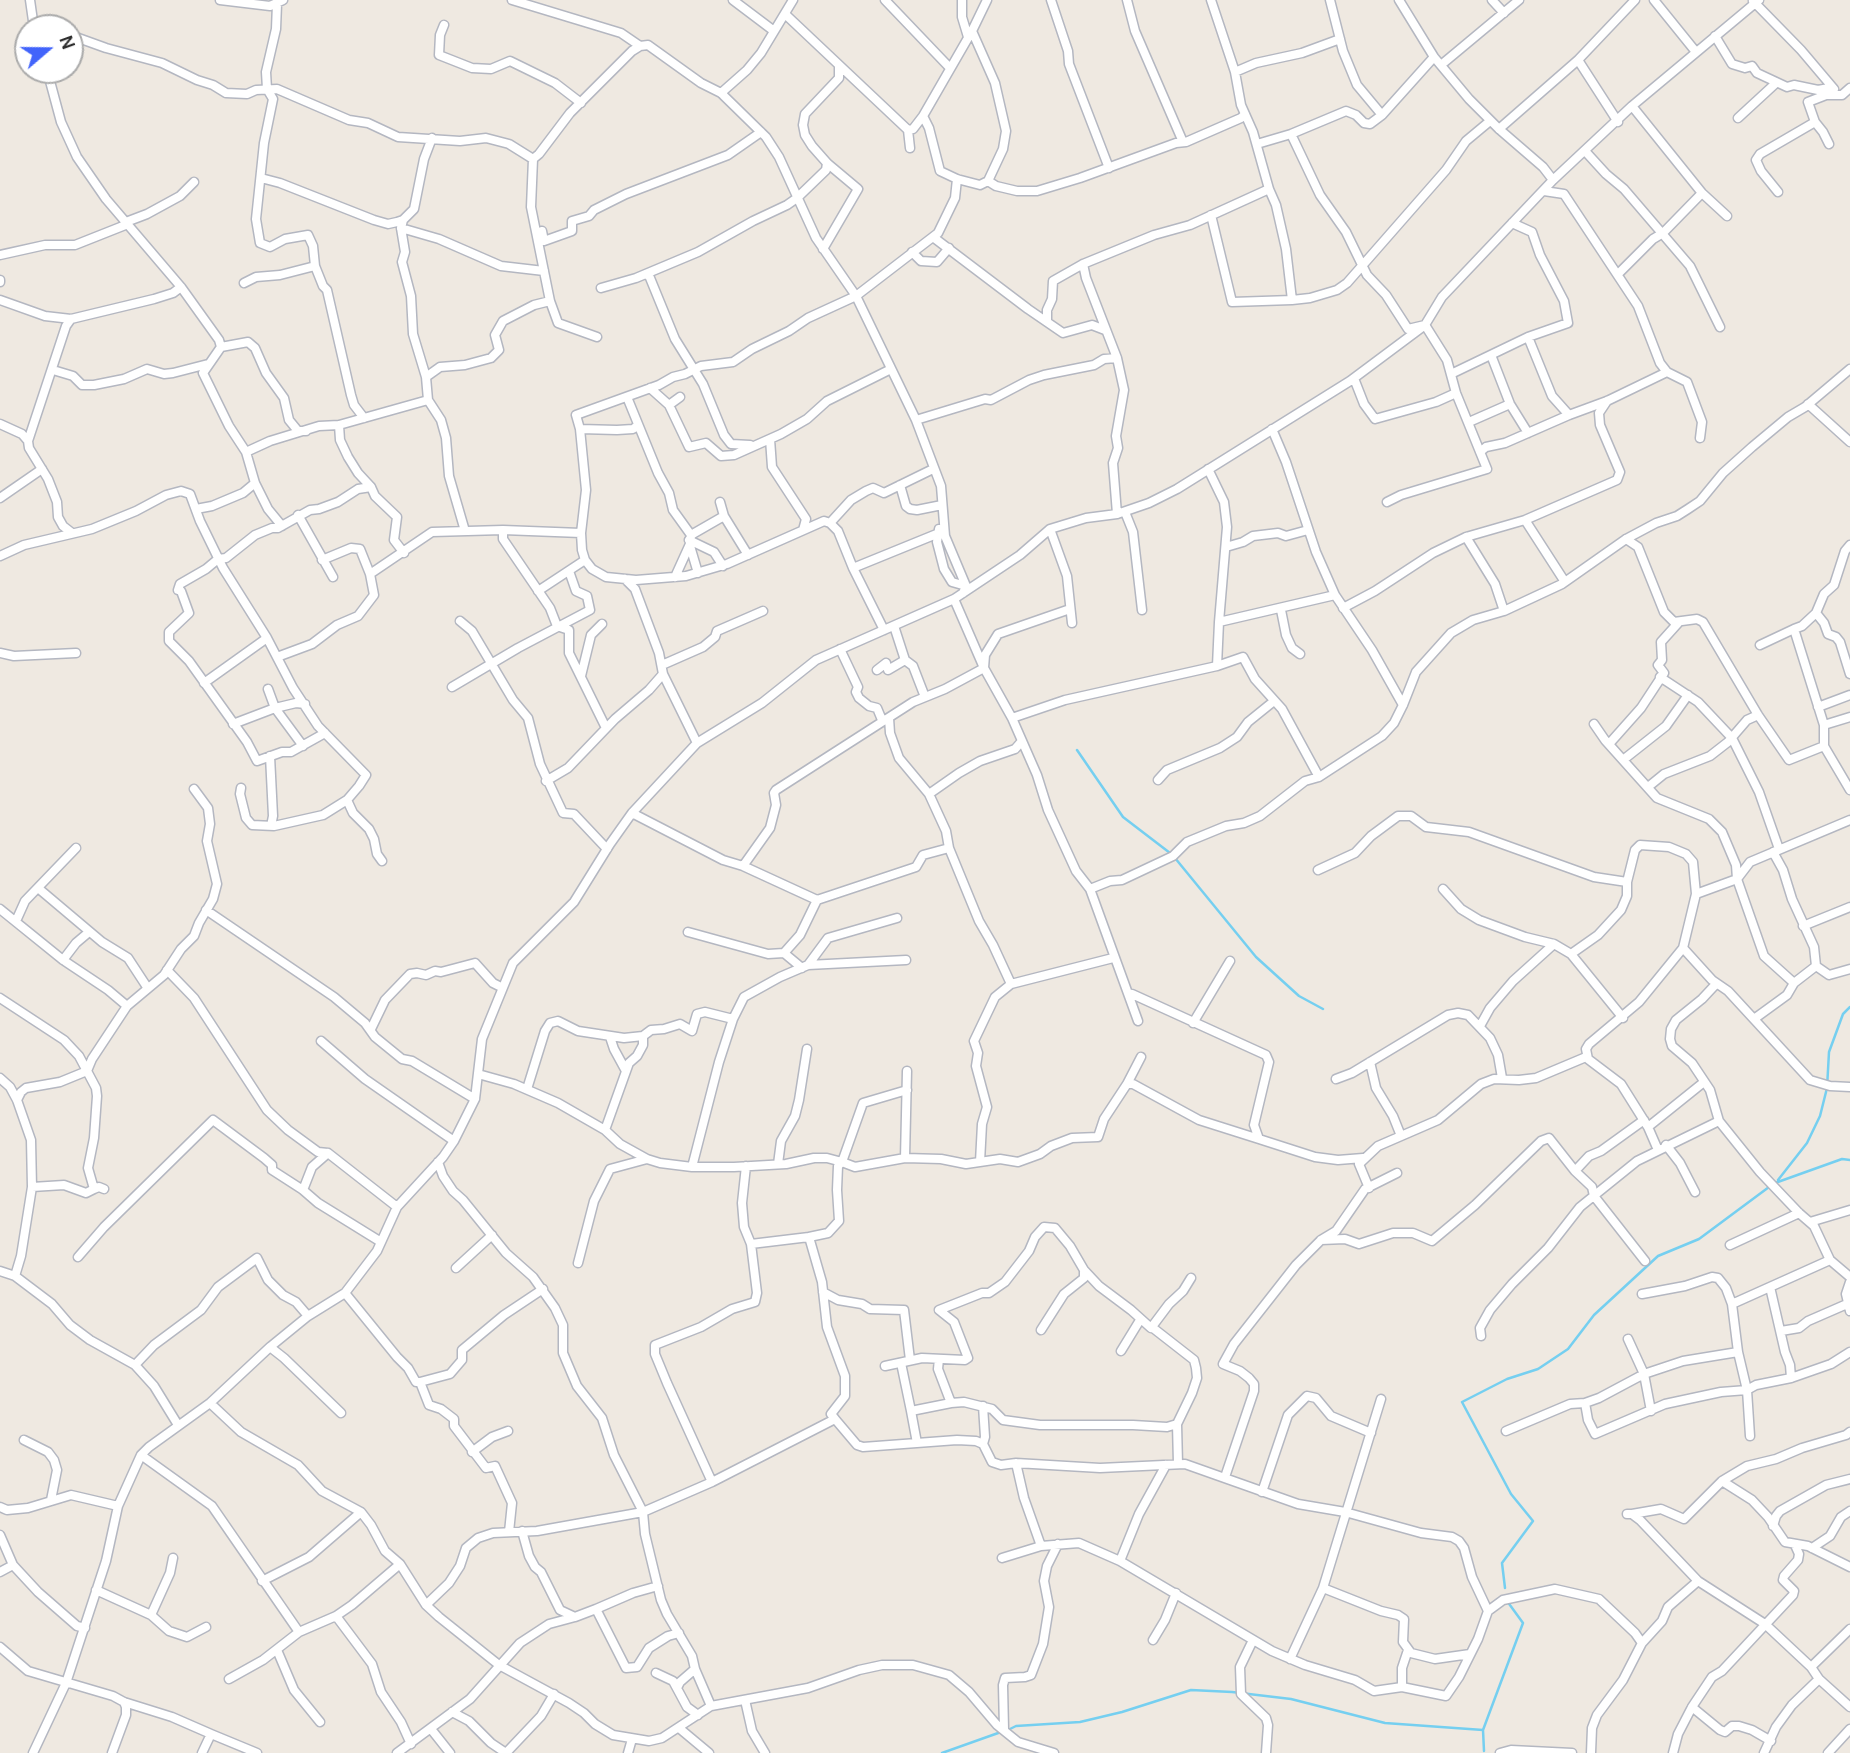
<!DOCTYPE html>
<html>
<head>
<meta charset="utf-8">
<style>
  body { margin:0 }
  #map { position:relative; width:1850px; height:1753px; overflow:hidden; background:#efe9e1; font-family:Karla,sans-serif }
  canvas { display:block }
  .north { position:absolute; left:14px; top:14px; width:70px; height:70px; box-sizing:border-box; background:#fff; border:2px solid #ababab; border-radius:50%; rotate:70deg; font-size:19px; font-weight:700; line-height:28px; text-align:center; color:#2e2e2e }
  .north::after { content:''; display:block; margin:auto; width:24px; height:32px; background:#4264fb; clip-path:polygon(50% 0,100% 100%,50% 72%,0 100%) }
</style>
</head>
<body>
<div id="map">
<canvas width="1850" height="1753"></canvas>
<div class="north">N</div>
</div>
<script>
const c = document.querySelector('canvas').getContext('2d');
c.lineJoin = 'round';
const toPath = rows => new Path2D(rows.map(r => 'M' + r).join(''));
function stroke(path, color, width, dash) { c.strokeStyle = color; c.lineWidth = width; c.lineCap = dash ? 'butt' : 'round'; c.setLineDash(dash || []); c.stroke(path); }
stroke(toPath([
  [1077,750,1123,817,1170,853],
  [1175,858,1256,957,1299,996,1323,1009],
  [1778,1180,1807,1143,1820,1116,1827,1088,1829,1052,1843,1014,1850,1007],
  [1775,1183,1842,1159,1850,1160],
  [1505,1588,1502,1563,1533,1521,1511,1494,1462,1402,1507,1379,1538,1369,1568,1349,1594,1315,1658,1256,1699,1239,1769,1187],
  [1008,1730,1016,1726,1080,1722,1122,1712,1191,1690,1232,1692,1291,1699,1385,1723,1483,1730],
  [1484,1751,1483,1730,1523,1623,1507,1601],
  [942,1753,1001,1732]
]), '#75cff0', 2.5);
const minor = toPath([
  [30,0,34,28],
  [220,0,270,6,283,0],
  [512,0,621,33,640,46],
  [733,0,774,31],
  [885,0,950,68],
  [962,0,962,17,968,37],
  [1051,0,1068,51,1069,64,1109,168],
  [1127,0,1135,31,1183,142],
  [1211,0,1235,72,1241,105,1253,132,1269,189,1276,205,1286,249,1292,300],
  [1330,0,1343,51,1357,85,1382,115,1434,57],
  [1399,0,1434,57,1469,99,1499,129,1543,167,1553,180],
  [1492,0,1504,13],
  [1654,0,1696,52],
  [1753,1,1801,50,1834,89],
  [277,4,276,29,266,72,267,89,273,99,264,143,256,219,260,243,270,247,285,239,308,235,313,246,315,266,323,286,327,290,351,395,354,405,364,418],
  [785,14,908,130,910,148],
  [444,25,440,35,439,55,472,68,491,69,510,61,555,83,581,103],
  [70,35,106,48,162,63,197,80,213,85,226,93,247,94,256,90,277,89,349,120,368,123,398,137,460,141,486,138,509,144,533,159],
  [1715,36,1732,64,1745,68,1752,66,1757,73,1787,87,1794,85,1818,90,1829,88],
  [1578,60,1618,122],
  [1441,65,1519,0],
  [47,70,61,122,77,157,106,199,181,287,219,340,221,347],
  [1235,72,1256,63,1302,53,1340,39],
  [721,93,747,70,761,53,793,0],
  [1632,106,1702,193,1727,216],
  [923,116,929,128,940,171,957,179,980,185,988,181,1003,149,1006,131,995,83,972,31],
  [1738,118,1776,83],
  [1815,122,1823,132,1829,144],
  [1499,129,1578,60,1635,0],
  [908,130,913,129,923,116,972,31,987,0],
  [1291,134,1320,195,1346,232,1367,275,1386,295,1408,329,1425,325,1447,360,1456,393,1487,469,1401,495,1387,502],
  [1257,144,1291,134,1346,111,1356,115,1364,123,1370,124,1382,115],
  [1585,151,1606,174,1624,189,1690,266,1720,327],
  [261,178,280,183,374,220,388,224,397,222,403,220,414,209,424,159,432,138],
  [988,181,996,186,1017,191,1037,191,1080,178,1176,143,1186,142,1241,118,1245,114],
  [1544,191,1564,194,1638,306,1660,363,1667,372,1687,382,1702,422,1700,438],
  [1778,192,1761,171,1756,160,1760,154,1815,122,1808,102,1826,95,1842,95,1850,88],
  [1211,215,1232,302,1292,300,1310,298,1337,290,1347,283,1446,170,1466,141,1490,121],
  [403,220,401,228,405,252,402,262,411,296,413,334,426,377,428,400,441,420,446,438,449,476,465,531],
  [126,222,147,214,180,196,194,182],
  [401,228,439,239,501,266,544,271],
  [542,231,544,241,572,231,572,221,589,216,594,210,626,194,728,155,761,132],
  [933,237,1028,309,1063,333,1092,325,1105,330],
  [823,249,858,189,827,163,812,146,805,135,803,125,805,114,839,78,839,65],
  [912,252,921,261,937,262,949,248],
  [0,255,45,245,75,245,128,224],
  [1083,264,1086,278,1117,358,1124,390,1116,436,1118,448,1113,463,1117,514],
  [648,273,675,339,703,384,724,435,731,444,750,445],
  [1618,274,1653,239,1663,233,1702,193],
  [0,280,0,282],
  [244,283,256,277,280,275,315,266],
  [601,288,636,278,698,252,753,221,787,205,797,198,826,170,827,163],
  [0,300,45,316,71,319,154,299,173,293,181,287],
  [1047,321,1047,310,1052,299,1053,281,1083,264,1154,235,1190,225,1269,189],
  [597,337,558,323,550,301,531,207,533,159,539,154,570,113,632,51,640,46,648,45,701,83,721,93,766,137,779,157,816,238,856,296,916,420,941,486,945,536,966,586,963,593],
  [1528,337,1552,396,1569,415],
  [1491,355,1510,404,1528,433],
  [53,370,73,376,82,385,94,385,124,379,147,369,164,374,173,373,208,364],
  [1451,374,1528,337,1568,323,1564,301,1540,255,1532,232,1512,223],
  [426,377,440,367,465,365,491,358,499,350,495,335,503,321,534,305,550,301],
  [1350,381,1355,381,1364,404,1375,419,1436,402,1456,393],
  [650,388,669,405,689,447,706,443,721,456,734,455,781,434,807,419,827,401,891,369],
  [627,397,658,473,669,493,673,510,691,535],
  [1808,404,1850,442],
  [669,405,680,397],
  [916,420,985,399,991,400,1029,380,1044,375,1094,365,1104,359,1117,358],
  [1469,422,1510,404],
  [0,424,22,434,28,441,29,448,48,479,57,502,58,517,63,526,72,533],
  [339,425,340,440,348,457,358,473,371,487],
  [580,429,617,430,633,429,638,425],
  [1272,429,1286,462,1316,552,1335,595,1372,650,1403,705],
  [770,439,772,467,806,519,803,530],
  [28,441,66,326,71,319],
  [246,452,270,441,319,426,339,425,428,400],
  [1480,452,1486,447,1505,443,1569,415,1607,401,1667,372],
  [1208,469,1224,502,1227,527,1219,622],
  [900,485,906,506,910,509,917,510,942,505],
  [0,498,42,469],
  [720,502,724,516,748,555],
  [196,509,212,506,243,493,255,483],
  [1125,512,1133,532,1142,610],
  [298,515,333,577],
  [1525,520,1565,582],
  [830,523,851,500,866,491,873,488,884,493,933,469],
  [282,526,268,509,255,483,246,452,229,426,203,373,221,347,248,342,255,348,266,373,284,398,289,420,298,431,306,431],
  [939,529,937,542,944,569,952,582,966,586],
  [1050,529,1067,576,1072,623],
  [503,530,503,539,550,608,557,626,569,630,569,653,606,728],
  [1466,537,1495,584,1504,611],
  [1626,539,1638,547,1664,612,1674,622,1697,619,1703,622,1758,715,1789,760,1824,746],
  [689,540,714,552,723,566],
  [1226,547,1243,542,1253,536,1278,533,1286,536,1308,530],
  [0,556,24,545,92,529,136,511,166,495,181,491,190,494,200,521,223,568,267,638,293,688,318,726,366,775,359,786,347,800,323,815,274,826,252,825,246,818,240,794,241,788],
  [853,568,939,533],
  [698,573,690,546,691,535,724,516],
  [370,574,432,532,503,530,581,533],
  [675,577,690,544],
  [625,579,635,589,659,653,663,674,697,743],
  [538,591,585,560],
  [954,599,984,668,1012,718,1037,775,1048,810,1076,871,1090,889,1138,1021],
  [1343,608,1375,591,1433,553,1466,537,1525,520,1617,480,1620,472,1600,425,1599,413,1607,401],
  [1281,610,1286,635,1292,648,1300,654],
  [1816,613,1824,623,1828,634,1836,637,1840,642,1850,674],
  [460,621,472,631,513,700,528,718,540,764,563,813,574,814,607,849],
  [894,626,905,660,913,666,925,697],
  [1794,629,1802,626,1816,613,1824,594,1834,585,1845,551,1850,545],
  [884,630,853,568,838,531,830,523,824,521,727,564,686,576,636,580,606,577,592,569,585,560,582,550,581,533,586,490,580,429,576,415,659,385,673,377,685,374,701,366,733,362,752,349,789,331,808,318,856,296,938,233,955,198,957,179],
  [1760,645,1794,629,1824,725,1824,746,1850,790],
  [840,649,858,687,856,692,859,698,869,706,877,708,882,720],
  [0,653,14,656,76,653],
  [277,657,312,644,337,625,358,616,374,595,370,574,360,549,351,548,322,560],
  [662,665,703,647,715,637,717,631,763,611],
  [1217,666,1243,657,1255,679,1282,709,1319,777],
  [877,670,886,663,888,670,905,660],
  [581,676,591,635,602,624],
  [1660,677,1698,702,1732,738,1759,792,1779,849],
  [204,683,267,638],
  [452,687,518,648,590,610,587,596,576,591,569,571],
  [268,689,275,708,303,746],
  [1818,707,1850,695],
  [889,718,890,733,899,758,929,794,946,831,949,848,979,921,993,945,1011,984],
  [1012,718,1065,700,1217,666,1219,622,1335,595],
  [233,724,275,708,296,703,305,704],
  [1594,724,1605,740,1657,798,1709,819,1722,832,1736,865,1737,879,1764,956,1794,983],
  [1824,725,1850,717],
  [325,733,291,752,282,752,257,761,247,742,189,661,169,641,169,632,189,613,181,591,178,590,180,584,206,569,218,559,226,558,255,535,272,528,278,528,310,510,319,509,338,502,358,489,371,487,375,496,397,517,394,540,404,553],
  [1609,744,1641,708,1664,673,1658,665,1662,660,1661,642,1679,622],
  [270,756,273,816,271,826],
  [1623,760,1666,726,1688,695],
  [1158,780,1167,770,1220,748,1237,737,1248,722,1274,701],
  [546,781,568,768,615,719,649,690,663,674],
  [1648,787,1664,774,1710,756,1728,742,1747,720,1758,715],
  [929,794,959,773,980,761,1015,749,1022,741],
  [347,800,353,813,369,829,374,839,377,854,382,861],
  [632,813,723,860,743,866,817,900],
  [1773,852,1783,870,1792,899,1814,947,1816,966],
  [743,866,770,828,776,805,774,793,776,790,913,702,945,689,984,668,985,655,998,634,1070,609],
  [1318,870,1355,853,1371,836,1398,816,1411,816,1426,827,1469,832,1594,877,1627,882],
  [38,888,102,942,128,958,147,987],
  [1090,889,1110,881,1122,880,1173,856,1187,842,1226,826,1244,823,1260,816,1305,781,1319,777,1382,736,1394,723,1403,705,1416,672,1451,633,1473,620,1504,611,1562,584,1626,539,1656,523,1677,516,1688,509,1700,501,1723,473,1752,447,1788,417,1805,407,1850,369],
  [1443,889,1461,909,1479,920,1525,937,1554,944,1571,954,1623,1018],
  [1696,894,1737,879,1750,862,1850,820],
  [0,909,63,960,108,990,127,1006],
  [206,910,334,997,365,1023,375,1037,402,1059,412,1061,475,1099],
  [16,921,25,901,76,848],
  [1803,926,1850,907],
  [688,932,768,954,784,953],
  [1683,948,1712,980,1728,991,1810,1080,1830,1086,1850,1087],
  [1571,954,1598,935,1621,910,1627,896,1627,882,1635,850,1640,845,1669,847,1686,854,1693,862,1696,894,1683,948,1639,1002,1589,1044,1586,1049,1588,1059,1621,1084,1648,1127,1658,1150],
  [63,960,76,943,89,932],
  [808,965,828,938,897,918],
  [802,968,784,953,800,935,817,900,916,867,923,855,949,848],
  [167,970,194,998,267,1110,288,1130,318,1152,328,1153,397,1207],
  [1716,984,1702,999,1676,1020,1671,1029,1670,1039,1672,1046,1692,1063,1710,1090,1719,1121,1760,1172,1799,1213,1814,1226,1830,1260,1850,1277],
  [0,998,64,1040,79,1056,96,1088,97,1096,94,1138,88,1168,94,1189,99,1187,104,1189],
  [1754,1019,1787,995,1794,983,1816,966,1829,975,1850,969],
  [1193,1023,1230,961],
  [1480,1026,1490,1008,1513,981,1554,944],
  [371,1029,385,1000,410,974,417,973,426,975,435,971,441,972,475,963,493,983,501,987],
  [610,1037,614,1049,626,1071],
  [321,1041,365,1079,454,1141],
  [1370,1062,1376,1088,1393,1116,1401,1136],
  [478,1074,514,1084,558,1103,605,1130,620,1144,647,1159,660,1163,692,1167,734,1167,786,1164,814,1158,827,1158,842,1162,838,1166,837,1190,839,1221,828,1233,809,1237,822,1282,827,1327,845,1376,845,1396,831,1414,835,1419],
  [0,1078,10,1087,17,1100,31,1140,32,1187,21,1256,15,1276],
  [1336,1079,1352,1073,1448,1015,1458,1013,1468,1015,1490,1038,1498,1055,1502,1078],
  [1127,1084,1141,1057],
  [527,1089,545,1031,550,1023,558,1021,578,1031,624,1038,643,1036,651,1030,664,1029,680,1024,692,1031,697,1014,705,1012,733,1019],
  [907,1090,863,1103,842,1162,855,1167,905,1158,941,1159,966,1164,1000,1159,1018,1162,1040,1154,1051,1146,1072,1138,1098,1137,1104,1119,1127,1084,1133,1084,1199,1120,1259,1139,1254,1125,1269,1062,1266,1055,1132,994],
  [17,1100,21,1092,26,1088,60,1082,87,1071,92,1059,127,1006,164,975,181,949,194,936,199,923,213,899,217,884,207,841,210,824,208,808,194,789],
  [1648,1127,1704,1082],
  [605,1130,629,1063,637,1056,643,1045,643,1036],
  [1259,1139,1315,1157,1338,1160,1363,1158],
  [1666,1145,1680,1163,1695,1192],
  [905,1158,907,1071],
  [438,1162,443,1176,453,1191,463,1200,506,1253,533,1277,555,1308,563,1325,563,1353,577,1386,602,1418,614,1455,643,1512,645,1534,661,1600,667,1614,692,1656,695,1669,711,1706],
  [980,1162,982,1124,987,1107,976,1066,978,1053,974,1041,995,997,1011,984,1113,958],
  [778,1164,781,1141,795,1116,799,1100,807,1049],
  [692,1167,719,1062,733,1019,744,997,780,977,808,965,906,960],
  [1575,1171,1589,1156,1601,1151,1644,1120],
  [32,1187,64,1185,86,1193,94,1189],
  [1369,1188,1359,1164,1378,1146,1438,1120,1481,1084,1494,1079,1519,1080,1536,1078,1586,1057],
  [303,1190,312,1167,328,1153],
  [1810,1222,1850,1210],
  [1321,1240,1345,1239,1359,1244,1393,1233,1413,1233,1432,1241,1475,1205,1541,1141,1549,1138,1575,1171,1592,1187,1594,1196,1645,1261],
  [751,1244,809,1237],
  [1730,1245,1799,1213],
  [78,1257,104,1227,213,1120,264,1158,272,1165,272,1170,303,1190,318,1203,381,1242],
  [578,1263,594,1201,610,1169,647,1159],
  [456,1268,492,1235],
  [1084,1270,1099,1286,1131,1310,1151,1328,1169,1304,1183,1291,1191,1278],
  [0,1271,15,1276,52,1304,70,1325,90,1340,135,1365,154,1386,178,1425],
  [1850,1282,1846,1294,1850,1311],
  [1770,1287,1785,1352,1790,1365,1791,1378],
  [823,1292,838,1300,862,1304,870,1309,904,1310,910,1360],
  [345,1293,377,1251,397,1207,443,1157,454,1141,475,1099,482,1039,513,963,574,902,610,844,632,813,697,743,762,703,816,660,954,599,1020,555,1050,529,1086,518,1117,514,1149,503,1177,489,1350,381,1425,325,1442,297,1553,180,1632,106,1759,0],
  [1642,1294,1685,1286,1712,1277,1718,1278,1726,1288,1732,1304,1738,1352,1747,1390,1750,1436],
  [1732,1304,1830,1260],
  [308,1316,345,1293,397,1357,408,1368,416,1382,420,1382,429,1405,441,1409,454,1419,454,1426,486,1468,495,1466,512,1503,509,1532],
  [1153,1328,1194,1360,1196,1368,1197,1378,1192,1393,1177,1424,1178,1464],
  [1781,1331,1799,1328,1808,1321,1847,1304],
  [1481,1336,1480,1328,1490,1310,1512,1284,1548,1248,1580,1207,1637,1161,1719,1121],
  [1628,1339,1644,1374,1651,1411],
  [1121,1351,1140,1320],
  [939,1359,938,1369,951,1403,964,1402,992,1409,1003,1420,1040,1425,1133,1425,1167,1427,1177,1424],
  [901,1363,911,1411,951,1403],
  [135,1365,154,1345,201,1310,218,1287,257,1258,268,1280,283,1295,296,1302,308,1316,270,1347],
  [885,1366,922,1358,965,1360,968,1358,954,1322,939,1310,982,1293,989,1293,1005,1282,1029,1251,1035,1237,1044,1227,1055,1228,1070,1246,1084,1270,1084,1278,1064,1294,1041,1330],
  [420,1382,450,1374,462,1360,462,1350,504,1315,543,1289],
  [210,1403,241,1432,298,1465,322,1491,361,1512,371,1525,385,1551,400,1564,426,1605,439,1617,499,1665,569,1703,584,1713,595,1724,613,1735,649,1741,662,1738,711,1706,808,1688,859,1670,882,1665,913,1665,949,1675,969,1692,997,1725,1018,1742,1054,1753],
  [1585,1403,1588,1420,1595,1434,1665,1404,1721,1392,1747,1390,1756,1385,1791,1378,1831,1364,1850,1352],
  [983,1406,985,1437,983,1444,992,1462,1001,1465,1016,1463,1100,1468,1185,1464,1298,1504,1345,1512,1421,1533,1452,1537,1459,1541,1464,1548,1472,1577,1488,1611],
  [911,1411,917,1443],
  [1506,1431,1570,1404,1585,1403,1599,1398,1644,1374,1683,1361,1738,1352],
  [24,1440,48,1452,54,1460,57,1470,51,1500],
  [472,1452,492,1437,508,1431],
  [141,1455,212,1506,299,1632],
  [1016,1463,1024,1498,1041,1546],
  [1225,1477,1254,1391,1254,1384,1249,1378,1240,1371,1223,1364,1234,1344,1296,1265,1321,1240,1336,1231,1365,1189,1397,1173],
  [1722,1481,1752,1500,1768,1517,1785,1542,1808,1546,1850,1567],
  [712,1482,667,1383,655,1354,655,1345,701,1327,732,1309,755,1302,757,1293,751,1244,744,1227,742,1203,746,1166],
  [1262,1492,1288,1415,1307,1396,1316,1398,1331,1416,1371,1433],
  [0,1507,7,1510,28,1508,71,1495,118,1506],
  [1627,1514,1632,1514,1640,1520,1698,1581,1765,1624,1811,1667,1819,1679,1850,1707],
  [1632,1514,1661,1509,1684,1519,1722,1481,1747,1466,1776,1459,1802,1448,1846,1435,1850,1432],
  [1773,1526,1776,1516,1780,1511,1826,1485,1850,1479],
  [522,1531,529,1556,535,1567,541,1572,560,1610,575,1617,596,1609,626,1668,637,1667,649,1648,668,1636,679,1633],
  [0,1535,13,1565,38,1592,77,1626,85,1628],
  [1812,1548,1830,1536,1841,1517,1850,1511],
  [1002,1558,1041,1546,1079,1543,1120,1561,1272,1651,1305,1665,1355,1680,1374,1691,1402,1687,1446,1696,1459,1677,1478,1639,1488,1611,1503,1600,1555,1589,1599,1599,1635,1633,1642,1643],
  [1120,1561,1139,1514,1166,1465],
  [0,1572,13,1565],
  [262,1581,309,1557,361,1512],
  [1323,1588,1381,1611,1398,1615,1404,1619,1403,1642,1411,1653,1435,1659,1470,1654],
  [96,1590,151,1615,169,1631,187,1637,206,1627],
  [426,1605,449,1583,460,1566,466,1548,478,1538,493,1533,537,1531,643,1512,712,1482,835,1419,857,1445,863,1447,957,1440,976,1441,983,1444],
  [596,1609,633,1593,658,1586],
  [151,1615,170,1573,173,1558],
  [336,1616,372,1664,381,1692,401,1722,411,1744],
  [1153,1640,1165,1620,1176,1593],
  [1253,1640,1240,1667,1241,1694,1266,1718,1268,1725,1266,1753],
  [0,1647,28,1671,113,1696,124,1702,172,1717,211,1734,202,1753],
  [277,1650,294,1690,320,1722],
  [1290,1659,1323,1588,1381,1399],
  [1811,1667,1850,1629],
  [656,1673,673,1681,687,1707,698,1715],
  [229,1679,263,1660,299,1632,336,1616,352,1605,400,1564],
  [1402,1687,1402,1668,1408,1650],
  [677,1688,680,1682,695,1669],
  [745,1700,752,1731,765,1753],
  [1692,1707,1720,1730,1725,1732,1732,1726,1739,1726,1752,1730,1771,1741],
  [452,1712,469,1721,491,1743,506,1753],
  [679,1728,709,1753],
  [431,1729,450,1753],
  [1004,1729,1003,1685,1005,1678,1025,1677,1031,1675,1043,1644,1049,1607,1044,1581,1047,1566,1058,1544],
  [211,1734,257,1753],
  [33,1753,66,1683,106,1561,118,1506,141,1455,149,1447,210,1403,270,1347,284,1358,341,1413],
  [112,1753,126,1715,126,1707,124,1702],
  [397,1753,470,1699,520,1643,549,1624,575,1617],
  [506,1753,541,1716,554,1694],
  [628,1753,632,1739],
  [1500,1753,1511,1750,1572,1753],
  [1591,1753,1592,1728,1597,1715,1623,1680,1642,1643,1662,1621,1668,1607,1698,1581],
  [1673,1753,1678,1734,1692,1707,1712,1677,1722,1671,1793,1595,1794,1591,1783,1580,1784,1576,1798,1560,1799,1554,1795,1545],
  [1764,1753,1776,1727,1792,1705,1819,1679],
  [1828,1753,1850,1729]
]);
stroke(minor, '#b4b7c1', 11);
stroke(minor, '#fff', 8);
</script>
</body>
</html>
